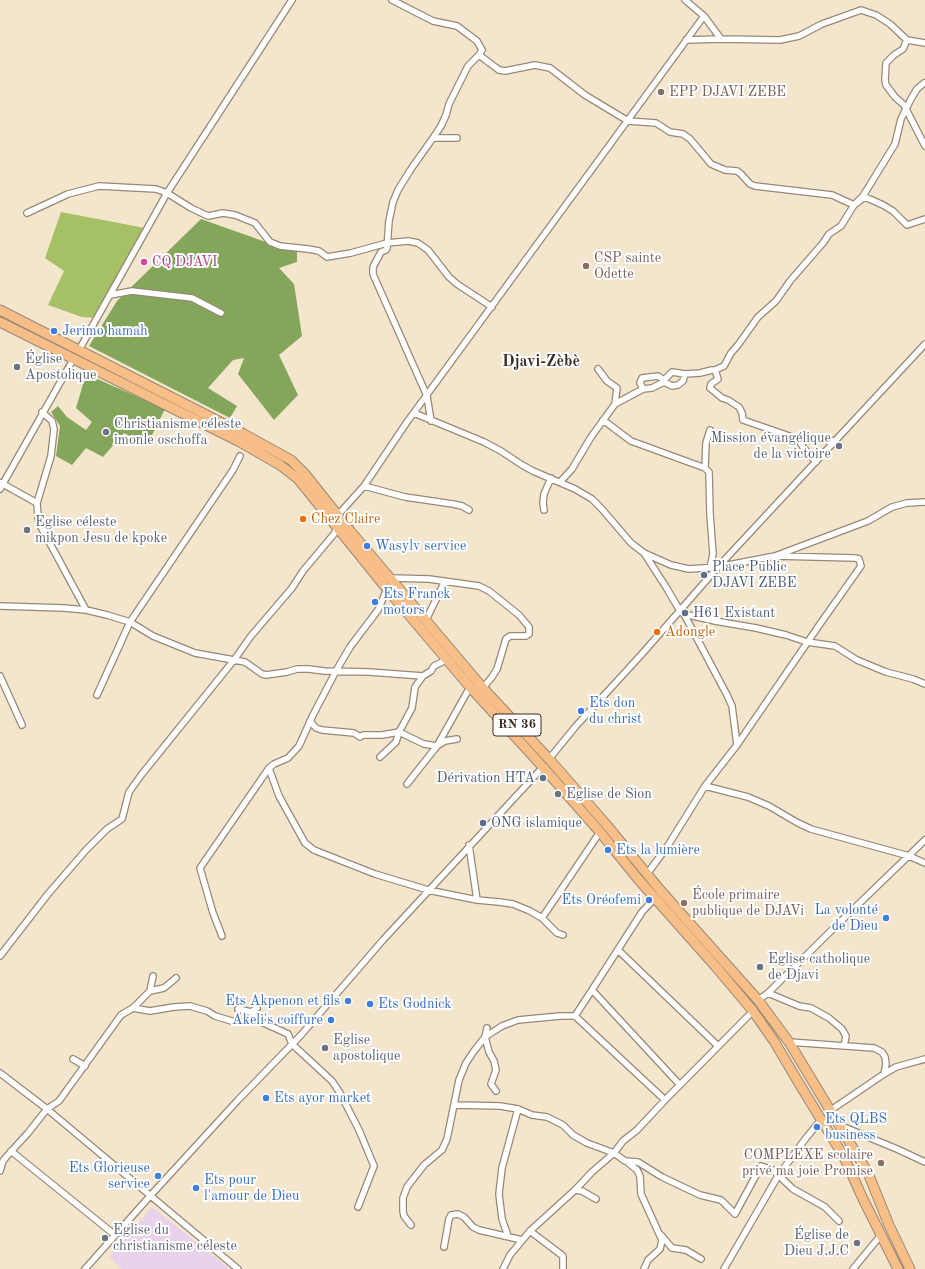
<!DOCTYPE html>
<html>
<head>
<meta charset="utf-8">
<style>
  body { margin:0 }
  canvas { display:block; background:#f4e5cd }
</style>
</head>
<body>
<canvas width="925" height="1269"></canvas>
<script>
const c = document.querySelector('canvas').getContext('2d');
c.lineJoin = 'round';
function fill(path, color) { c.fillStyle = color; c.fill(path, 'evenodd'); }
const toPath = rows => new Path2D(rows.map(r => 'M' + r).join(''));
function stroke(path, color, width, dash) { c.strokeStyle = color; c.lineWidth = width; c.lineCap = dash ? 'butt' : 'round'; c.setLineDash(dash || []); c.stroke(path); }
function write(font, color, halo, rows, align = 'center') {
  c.font = font + ' "Old Standard TT",serif'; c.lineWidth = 4; c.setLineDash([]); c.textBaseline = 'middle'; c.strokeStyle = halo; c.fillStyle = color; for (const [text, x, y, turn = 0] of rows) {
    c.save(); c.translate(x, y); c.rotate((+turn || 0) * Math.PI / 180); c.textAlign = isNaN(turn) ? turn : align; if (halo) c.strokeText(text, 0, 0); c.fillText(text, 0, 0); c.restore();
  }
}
fill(toPath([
  [152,1207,230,1269,122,1269,109,1257]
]), '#ead1ec');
fill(toPath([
  [61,212,150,229,98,318,82,317,48,305,64,271,45,258]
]), '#a6c066');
fill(toPath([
  [201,219,277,246,297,252,297,262,279,268,294,284,302,336,279,355,298,395,274,420,238,374,244,358,233,360,208,388,237,406,230,418,89,346,117,301],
  [86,374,165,409,147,445,124,433,103,457,86,448,72,465,56,456,60,426,51,412,58,406,67,417,86,430,92,422,76,408]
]), '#84a65b');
const street = toPath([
  [392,0,433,21,457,26,477,41,482,50,479,55,499,70,505,71,535,65,550,68,585,95,628,121,656,123,670,132,683,134,690,139,711,164,725,170,737,171,741,174,750,184,755,186,832,195,854,205,865,197,883,205,893,211,907,225,925,219],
  [685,0,704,16,721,39,780,40,799,36,822,24,861,10,876,15,890,24,907,40,925,43],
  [686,40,721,39],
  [907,40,903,49,894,55,886,63,885,80,886,85,895,97,904,105,925,146],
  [433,138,441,126,446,115,449,104,468,66,479,55],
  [27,213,68,194,99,186,156,189,167,193,191,208,208,216,223,213,235,215,255,223,270,242,280,246,308,249,319,251,327,257,351,253,387,243,408,241,418,243,428,250,449,277,457,284,492,307],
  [110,295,132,291,192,298,221,313],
  [79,350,167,193,292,0],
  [598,369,607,381,617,388,615,404],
  [715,370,718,379,711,384,710,388,722,398,728,400,739,407,742,413,743,420,798,439,806,437,814,439,836,441],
  [643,389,640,383,642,378,658,376,664,380,672,372,685,374],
  [42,412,52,421,54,429,51,456,37,503,38,517,40,525,86,610],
  [414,413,484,442,501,451,522,465,533,471,575,489,592,499,601,508,631,543,644,553,666,587,680,611,684,614,727,695,732,706,737,745],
  [603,420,631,441,705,468,709,472,710,514,713,554,710,568],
  [431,421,427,396,376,281,373,274,373,267,381,252,386,250,387,248,389,221,393,202,398,190,411,169,433,138,457,138],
  [798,439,803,447,816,462],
  [705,468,706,443,710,430],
  [560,482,572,469,591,437,615,404,643,389,652,388,664,382,672,386,678,385,683,381,685,374,700,373,712,370,715,370,724,366,731,353,738,345,758,317,776,301,790,281,823,243,829,234,841,226,854,205,863,196,895,144,901,119,911,99,917,89,924,83],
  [1,483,37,503],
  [364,486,405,497,453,504,462,506,469,510],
  [0,489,74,358],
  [544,510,543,503,544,494,551,478],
  [338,515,364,486,407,422,704,16],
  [644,553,671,565,689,569,718,567,775,556,868,521,892,507,907,503,925,502],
  [391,578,429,579,479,586,489,591,519,615,529,627,529,634,526,636,510,636,506,639,497,669,492,677,483,688],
  [387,589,378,610,350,647,336,671,313,715,299,746,288,758,274,764,269,768,271,774,279,796,305,843,314,850,375,874,428,890,477,900,469,845],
  [0,606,64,608,86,610,107,615,130,622,153,636,195,653,245,662,262,674,266,675,287,672,297,669,309,669,324,671,369,672,423,676,431,671,434,666,446,660],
  [684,614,715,621,756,628,786,635,807,642,835,646,857,660,886,672,913,679,925,684],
  [426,620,445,581],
  [0,676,22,725],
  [97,695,130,622,233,470,240,456],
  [310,721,316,728,322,730,354,733,360,737,363,735,382,735,399,732,424,744,437,746,445,741,457,739],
  [380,757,396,742,399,732,412,708,415,687,423,676],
  [549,759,576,726,641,655,718,567,925,344],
  [407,784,437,746,470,687],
  [705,786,748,797,769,806,798,823,811,829,909,856,925,863],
  [647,874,667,847,705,786,737,745,820,624,861,566,859,559,855,558,775,556],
  [477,900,499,902,513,904,530,911,542,918,557,933,563,935],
  [542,918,600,832],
  [222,936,213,913,200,868,269,768],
  [618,950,718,1046],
  [0,956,48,894,86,850,107,829,122,819,129,792,142,774,234,660,251,636,292,588,303,571,334,534,337,527],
  [592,990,680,1085],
  [150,991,164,988,176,978],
  [768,993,799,1006,811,1008,829,1018,842,1029,846,1036,844,1046],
  [758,1000,768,993,839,923,925,840],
  [133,1008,150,991,153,976],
  [238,1009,251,1012,257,1008],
  [251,1012,255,1019,288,1034,292,1044,332,1081,340,1093,359,1130,374,1166,358,1207],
  [575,1016,592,990,642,912,655,898],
  [487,1028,485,1037,489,1052,494,1061,496,1070,491,1084,496,1091],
  [789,1042,874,1048,882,1052,885,1057,886,1064,884,1074],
  [73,1059,85,1066],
  [0,1073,47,1109,238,1269],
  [455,1105,500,1106,518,1109,532,1115,547,1117,563,1125,573,1135,587,1143,614,1153,625,1161,638,1162,662,1177,700,1195,721,1200,735,1214,761,1166,773,1170,793,1189,825,1207,839,1221],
  [831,1110,884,1074,896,1067,925,1059],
  [839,1125,897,1149,925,1162],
  [11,1151,115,1235],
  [626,1161,637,1170,640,1176,641,1194,662,1240,660,1249,648,1260,644,1269],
  [0,1171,3,1161,7,1156,28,1133,47,1109,59,1101,121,1015,133,1008,150,1011,174,1007,190,1006,207,1011,215,1016,235,1022,243,1022,255,1019],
  [575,1190,582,1191,596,1199],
  [411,1225,404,1216,403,1211,403,1198,407,1187,424,1165,442,1150,447,1139,459,1080,466,1063,474,1051,485,1037,502,1026,518,1020,560,1016,575,1016,665,1100],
  [530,1231,563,1256,563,1269],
  [661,1235,672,1248,686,1250,701,1259],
  [508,1236,502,1219,499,1194,502,1168,518,1109],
  [444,1247,449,1219,451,1215,458,1214,464,1217,473,1227,479,1230,522,1240],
  [85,1269,151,1195,238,1100,301,1035,383,940,543,767],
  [503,1269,510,1255,530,1231,575,1190,592,1172,614,1153,623,1141,637,1130,665,1100,753,1011],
  [724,1269,778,1176,806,1138,821,1120],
  [853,1269,881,1235]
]);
const primary = toPath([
  [0,310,242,433,291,460,305,474,351,532,483,688,549,759,605,823,661,891,758,1000,789,1042,868,1173,889,1225,910,1269],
  [0,322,240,442,280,465,298,479,387,589,470,687,542,766,600,832,638,879,716,967,753,1011,774,1041,800,1085,844,1157,863,1199,898,1269]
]);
stroke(street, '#988876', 8);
stroke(primary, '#988876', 11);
stroke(street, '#fff', 5.5);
stroke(primary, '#f7be87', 9);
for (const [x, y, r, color] of [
  [661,92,4,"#8d6e63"],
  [144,262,4,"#d1479c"],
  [586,266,4,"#8d6e63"],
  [54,331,4,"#3f7fe0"],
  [17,367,4,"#6b7280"],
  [106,432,4,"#6b7280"],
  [839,446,4,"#6b7280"],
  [303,519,4,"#e8710a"],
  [27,530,4,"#6b7280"],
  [367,546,4,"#3f7fe0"],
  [704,575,4,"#5c6f8a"],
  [375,602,4,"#3f7fe0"],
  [685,613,4,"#5c6f8a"],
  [657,632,4,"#e8710a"],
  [581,711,4,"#3f7fe0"],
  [543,778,4,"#5c6f8a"],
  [558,794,4,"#6b7280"],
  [483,823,4,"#5c6f8a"],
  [608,850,4,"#3f7fe0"],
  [649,900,4,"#3f7fe0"],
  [684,903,4,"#8d6e63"],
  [886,918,4,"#3f7fe0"],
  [760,967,4,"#6b7280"],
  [348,1001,4,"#3f7fe0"],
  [370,1004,4,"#3f7fe0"],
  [331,1020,4,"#3f7fe0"],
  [325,1048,4,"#6b7280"],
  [266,1098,4,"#3f7fe0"],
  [817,1127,4,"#3f7fe0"],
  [881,1163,4,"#8d6e63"],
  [158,1176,4,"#3f7fe0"],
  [196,1188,4,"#3f7fe0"],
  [105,1238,4,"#6b7280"],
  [857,1243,4,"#6b7280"]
]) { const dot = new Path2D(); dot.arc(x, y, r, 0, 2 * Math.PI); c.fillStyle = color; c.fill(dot); stroke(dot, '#fff', 1.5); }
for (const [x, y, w] of [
  [517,725,48]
]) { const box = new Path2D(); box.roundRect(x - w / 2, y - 11, w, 22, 3); c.fillStyle = '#fff'; c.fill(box); stroke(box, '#3b2a1e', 1); }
write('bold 13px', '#3b2a1e', null, [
  ["RN 36",517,725]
]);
write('14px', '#785e54', '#fff', [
  ["EPP DJAVI ZEBE",669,92],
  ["CSP sainte",594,258],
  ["Odette",594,274],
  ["École primaire",692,895],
  ["publique de DJAVi",692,911],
  ["COMPLEXE scolaire",873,1155,"right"],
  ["privé ma joie Promise",873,1171,"right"]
], 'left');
write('14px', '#b23c85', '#fff', [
  ["CQ DJAVI",152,262]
], 'left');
write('14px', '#366cbe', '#fff', [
  ["Jerimo hamah",62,331],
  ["Wasylv service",375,546],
  ["Ets Franck",383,594],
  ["motors",383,610],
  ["Ets don",589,703],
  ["du christ",589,719],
  ["Ets la lumière",616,850],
  ["Ets Oréofemi",641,900,"right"],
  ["La volonté",878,910,"right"],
  ["de Dieu",878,926,"right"],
  ["Ets Akpenon et fils",340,1001,"right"],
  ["Ets Godnick",378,1004],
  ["Akeli's coiffure",323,1020,"right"],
  ["Ets ayor market",274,1098],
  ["Ets QLBS",825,1119],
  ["business",825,1135],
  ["Ets Glorieuse",150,1168,"right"],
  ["service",150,1184,"right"],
  ["Ets pour",204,1180],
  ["l'amour de Dieu",204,1196]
], 'left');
write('14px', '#5b616d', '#fff', [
  ["Église",25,359],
  ["Apostolique",25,375],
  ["Christianisme céleste",114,424],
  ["imonle oschoffa",114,440],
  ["Mission évangélique",831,438,"right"],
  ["de la victoire",831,454,"right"],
  ["Eglise céleste",35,522],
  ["mikpon Jesu de kpoke",35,538],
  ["Eglise de Sion",566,794],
  ["Eglise catholique",768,959],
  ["de Djavi",768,975],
  ["Eglise",333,1040],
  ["apostolique",333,1056],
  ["Eglise du",113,1230],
  ["christianisme céleste",113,1246],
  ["Église de",849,1235,"right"],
  ["Dieu J.J.C",849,1251,"right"]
], 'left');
write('14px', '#c56008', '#fff', [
  ["Chez Claire",311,519],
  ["Adongle",665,632]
], 'left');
write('14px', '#4e5e75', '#fff', [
  ["Place Public",712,567],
  ["DJAVI ZEBE",712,583],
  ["H61 Existant",693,613],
  ["Dérivation HTA",535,778,"right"],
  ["ONG islamique",491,823]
], 'left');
write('bold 16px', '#3b2a1e', '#fff', [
  ["Djavi-Zèbè",541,362]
]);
</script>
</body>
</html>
